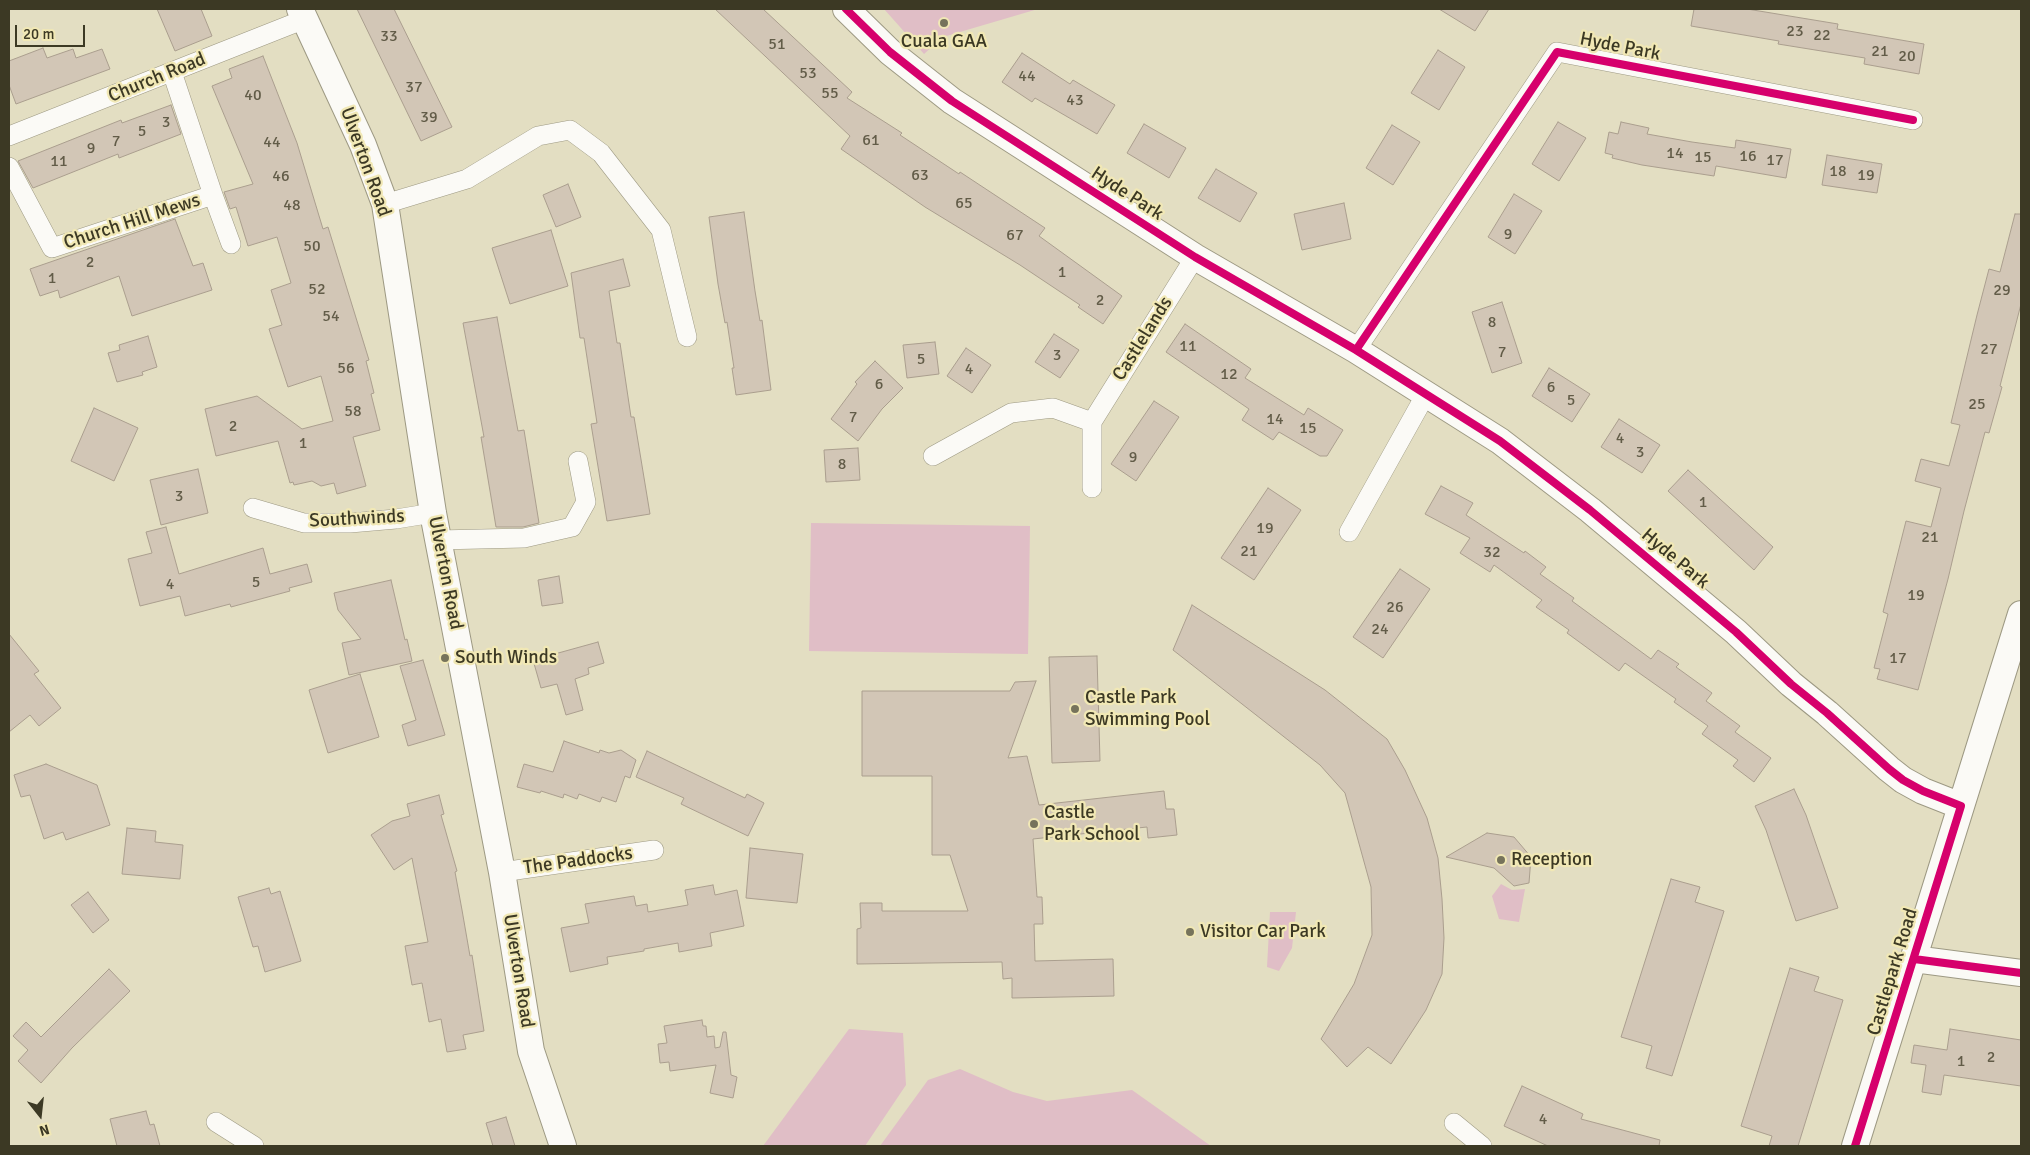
<!DOCTYPE html>
<html>
<head>
<meta charset="utf-8">
<style>
  body { margin:0 }
  #map { position:relative; width:2030px; height:1155px; overflow:hidden; background:#e3dec2; font-family:Signika,sans-serif }
  canvas { display:block }
  .frame { position:absolute; inset:0; border:10px solid #3c3924; pointer-events:none }
  .north { position:absolute; left:15px; top:1090px; width:50px; height:50px; -webkit-text-stroke:4px #f1e8b5; paint-order:stroke; rotate:164deg; font-size:14px; font-weight:700; line-height:20px; text-align:center; color:#3c3924 }
  .north::after { content:''; display:block; margin:auto; width:18px; height:22px; background:#3c3924; clip-path:polygon(50% 0,100% 100%,50% 72%,0 100%) }
  .scale { position:absolute; left:15px; top:25px; width:70px; height:22px; box-sizing:border-box; border:2px solid #3c3924; border-top:0; padding-left:6px; font-size:15px; line-height:18px; white-space:nowrap; color:#3c3924; -webkit-text-stroke:4px #f1e8b5; paint-order:stroke }
</style>
</head>
<body>
<div id="map">
<canvas width="2030" height="1155"></canvas>
<div class="frame"></div>
<div class="north">N</div>
<div class="scale">20 m</div>
</div>
<script>
const c = document.querySelector('canvas').getContext('2d');
c.lineJoin = 'round';
function fill(path, color) { c.fillStyle = color; c.fill(path, 'evenodd'); }
const toPath = rows => new Path2D(rows.map(r => 'M' + r).join(''));
function stroke(path, color, width, dash) { c.strokeStyle = color; c.lineWidth = width; c.lineCap = dash ? 'butt' : 'round'; c.setLineDash(dash || []); c.stroke(path); }
function write(font, color, halo, rows, align = 'center') {
  c.font = font + ' Signika,sans-serif'; c.lineWidth = 4.5; c.setLineDash([]); c.textBaseline = 'middle'; c.strokeStyle = halo; c.fillStyle = color; for (const [text, x, y, turn = 0] of rows) {
    c.save(); c.translate(x, y); c.rotate((+turn || 0) * Math.PI / 180); c.textAlign = isNaN(turn) ? turn : align; if (halo) c.strokeText(text, 0, 0); c.fillText(text, 0, 0); c.restore();
  }
}
fill(toPath([
  [884,9,1038,9,943,37,924,54],
  [811,523,1030,526,1028,654,809,651],
  [1501,884,1512,890,1525,889,1519,922,1499,919,1492,896],
  [1270,912,1296,912,1292,948,1279,971,1267,967],
  [849,1029,903,1033,906,1085,865,1146,763,1146],
  [960,1069,1013,1092,1047,1101,1132,1090,1211,1146,880,1146,928,1080]
]), '#e0bec6');
const building = toPath([
  [157,9,201,9,212,36,175,51,157,9],
  [357,9,394,9,452,127,421,141,357,9],
  [715,9,763,9,852,92,847,98,902,133,900,135,959,174,960,172,1045,228,1039,236,1122,296,1103,324,1078,307,1080,305,1020,265,925,207,841,149,850,136,715,9],
  [1439,9,1489,9,1475,31,1439,9],
  [1694,9,1747,9,1838,24,1837,29,1924,44,1919,74,1864,64,1865,58,1778,44,1779,41,1691,26,1694,9],
  [43,48,47,58,73,49,76,58,102,49,110,69,16,104,9,85,9,61,43,48],
  [1438,50,1465,67,1439,110,1411,93,1438,50],
  [1022,53,1070,84,1073,80,1115,105,1097,134,1035,98,1032,102,1002,82,1022,53],
  [263,56,297,143,323,229,328,227,369,360,366,361,374,393,371,394,380,430,353,437,366,486,337,494,334,483,321,486,312,481,294,485,293,482,290,483,278,441,216,456,205,409,257,396,302,429,333,421,321,376,288,387,269,329,282,325,271,290,291,283,277,237,248,246,236,207,230,209,224,192,253,184,212,86,232,78,229,69,263,56],
  [171,105,181,134,119,158,118,154,33,188,18,161,121,120,122,123,171,105],
  [1558,122,1586,138,1559,181,1532,164,1558,122],
  [1621,122,1649,128,1647,134,1692,142,1735,148,1736,140,1791,149,1786,178,1716,166,1714,176,1642,165,1612,158,1613,155,1605,153,1609,132,1618,134,1621,122],
  [1144,124,1186,148,1169,178,1127,153,1144,124],
  [1392,125,1420,142,1393,185,1366,168,1392,125],
  [1827,155,1882,164,1877,193,1822,185,1827,155],
  [1216,169,1257,193,1240,222,1198,198,1216,169],
  [568,184,581,217,556,227,543,195,568,184],
  [1514,194,1542,211,1515,254,1488,237,1514,194],
  [1344,203,1351,239,1302,250,1294,214,1344,203],
  [744,212,755,291,760,321,762,320,771,390,736,395,732,368,734,368,727,322,725,323,718,284,709,217,744,212],
  [2015,214,2021,214,2021,304,2000,386,2002,387,1989,433,1985,432,1964,511,1948,579,1918,690,1877,679,1880,669,1874,668,1888,614,1883,612,1906,521,1931,527,1941,488,1915,481,1921,459,1949,466,1960,425,1951,423,1977,315,1989,269,2000,272,2015,214],
  [175,219,193,266,203,263,212,290,132,316,119,276,60,298,58,290,40,296,30,269,175,219],
  [551,230,568,286,510,304,492,248,551,230],
  [623,259,630,286,609,291,617,343,620,343,631,417,634,417,650,514,607,521,591,424,597,423,584,338,580,338,571,273,623,259],
  [1502,302,1522,363,1492,373,1472,312,1502,302],
  [497,317,518,431,524,430,539,523,523,527,496,527,481,437,484,437,463,323,497,317],
  [1185,324,1251,369,1245,378,1304,415,1308,408,1343,430,1327,456,1320,456,1279,432,1273,440,1242,420,1249,409,1166,352,1185,324],
  [1054,334,1079,350,1060,378,1035,362,1054,334],
  [148,336,157,367,142,372,143,375,117,382,108,353,120,350,119,345,148,336],
  [935,342,939,374,907,378,903,345,935,342],
  [966,348,991,365,972,393,947,376,966,348],
  [875,361,903,388,882,409,858,441,831,419,857,384,855,382,875,361],
  [1549,368,1590,394,1572,422,1532,396,1549,368],
  [1154,401,1179,417,1136,481,1111,464,1154,401],
  [94,408,138,428,114,481,71,461,94,408],
  [1619,419,1660,445,1642,473,1601,447,1619,419],
  [858,448,860,480,826,482,824,450,858,448],
  [198,469,208,513,161,525,150,480,198,469],
  [1688,470,1773,547,1754,570,1668,491,1688,470],
  [1441,486,1473,503,1466,515,1524,553,1525,551,1546,567,1540,574,1574,598,1572,601,1651,659,1658,650,1679,664,1676,667,1712,693,1706,701,1740,726,1735,732,1771,758,1754,782,1733,766,1738,760,1702,734,1708,726,1674,702,1676,699,1625,663,1619,671,1567,633,1569,630,1536,607,1542,600,1494,565,1490,572,1460,553,1470,538,1425,514,1441,486],
  [1268,488,1301,510,1254,580,1221,558,1268,488],
  [166,527,179,574,263,548,270,574,307,564,312,582,289,588,290,591,231,607,230,604,185,616,180,596,140,606,128,559,152,553,146,532,166,527],
  [1400,569,1430,589,1383,658,1353,637,1400,569],
  [559,576,563,603,542,606,538,580,559,576],
  [391,580,405,640,407,639,412,661,349,675,342,643,361,639,338,610,334,593,391,580],
  [1192,605,1325,690,1387,739,1405,770,1427,818,1438,858,1442,899,1444,938,1442,974,1426,1010,1391,1064,1368,1047,1347,1067,1321,1039,1354,984,1372,935,1371,887,1345,793,1320,765,1173,650,1192,605],
  [9,634,39,671,34,674,61,708,39,726,30,715,9,732,9,634],
  [598,642,604,663,588,668,589,674,575,679,583,710,566,715,557,684,541,688,533,660,598,642],
  [1097,656,1100,761,1052,763,1049,657,1097,656],
  [423,660,445,735,408,746,402,725,416,720,400,666,423,660],
  [360,674,379,737,328,753,309,690,360,674],
  [1036,681,1008,758,1027,756,1039,805,1164,791,1166,809,1174,809,1177,835,1148,838,1147,827,1033,839,1037,897,1042,897,1043,924,1034,924,1035,961,1113,959,1114,996,1012,998,1012,978,1003,979,1002,962,857,964,857,929,861,928,860,903,882,903,882,911,968,911,950,855,932,855,932,776,862,776,862,691,1010,691,1015,682,1036,681],
  [564,741,599,753,600,750,609,753,621,750,636,760,630,778,625,776,616,802,602,797,600,802,579,794,577,799,564,794,563,798,541,791,540,793,517,787,524,764,553,772,564,741],
  [647,751,745,798,747,794,764,803,748,836,681,804,684,798,636,777,647,751],
  [46,764,97,785,110,825,66,840,63,832,44,839,30,795,21,797,14,775,46,764],
  [1794,789,1806,815,1838,908,1796,921,1766,830,1755,806,1794,789],
  [439,795,444,814,441,815,457,871,455,872,462,910,470,956,472,955,484,1031,463,1035,466,1049,447,1052,441,1019,429,1022,422,983,412,985,405,946,428,942,412,858,394,870,371,835,392,821,410,816,407,804,439,795],
  [127,828,156,831,155,842,183,845,180,879,122,874,127,828],
  [1487,833,1514,837,1531,857,1529,883,1514,886,1494,868,1446,857,1487,833],
  [750,848,803,854,797,903,746,898,750,848],
  [1671,879,1700,887,1695,902,1724,911,1672,1076,1646,1068,1652,1046,1621,1037,1671,879],
  [713,885,715,895,737,890,744,926,710,933,712,946,679,952,678,943,644,949,644,951,607,957,608,964,570,972,561,928,589,923,585,904,634,896,636,906,647,904,648,912,688,905,685,890,713,885],
  [269,888,271,894,280,891,301,961,265,972,258,946,253,947,238,897,269,888],
  [88,892,109,920,93,933,71,905,88,892],
  [1790,968,1819,977,1814,991,1843,1000,1798,1146,1769,1146,1772,1136,1741,1126,1790,968],
  [109,969,130,991,72,1048,41,1083,18,1061,28,1050,13,1036,26,1022,41,1037,109,969],
  [702,1020,703,1026,706,1026,707,1037,714,1036,715,1048,720,1047,723,1032,726,1032,731,1075,737,1077,733,1098,710,1093,716,1065,670,1071,669,1062,660,1063,658,1044,667,1043,664,1026,702,1020],
  [1950,1029,2021,1040,2021,1086,1944,1075,1941,1095,1922,1092,1926,1065,1911,1063,1914,1045,1947,1050,1950,1029],
  [1522,1086,1583,1114,1581,1119,1660,1140,1659,1146,1548,1146,1504,1126,1522,1086],
  [146,1111,150,1125,154,1124,160,1146,117,1146,110,1119,146,1111],
  [506,1117,515,1146,493,1146,486,1123,506,1117]
]);
fill(building, '#d2c6b6');
stroke(building, '#aa9e8e', 1);
const street = toPath([
  [172,72,213,195],
  [9,136,305,19],
  [9,167,52,248,213,195,231,244],
  [385,204,467,179,538,136,570,130,601,153,661,230,687,337],
  [1356,350,1557,52,1913,120],
  [1092,422,1092,488],
  [933,456,1011,413,1053,408,1092,422,1195,257],
  [253,508,304,523,350,523,396,519,433,513],
  [1349,532,1426,394],
  [438,540,524,538,572,527,586,502,578,461],
  [502,872,654,850],
  [216,1122,254,1146],
  [1454,1123,1482,1146]
]);
const secondary = toPath([
  [300,9,363,145,385,204,433,513,502,872,531,1051,563,1146],
  [846,9,890,52,952,101,1195,257,1356,350,1500,441,1590,510,1736,632,1791,684,1827,713,1889,769,1903,780,1923,791,1961,806],
  [1914,959,2021,973],
  [1855,1146,2021,614]
]);
stroke(street, '#9d9983', 20);
stroke(secondary, '#9d9983', 28);
stroke(street, '#fbfaf6', 19);
stroke(secondary, '#fbfaf6', 26);
stroke(toPath([
  [846,9,890,52,952,101,1195,257,1356,350,1500,441,1590,510,1736,632,1791,684,1827,713,1889,769,1903,780,1923,791,1961,806,1855,1146],
  [1356,350,1557,52,1913,120],
  [1914,959,2021,973]
]), '#d6006c', 8);
for (const [x, y, r, color] of [
  [944,23,5,"#76735b"],
  [445,658,5,"#76735b"],
  [1075,709,5,"#76735b"],
  [1034,824,5,"#76735b"],
  [1501,860,5,"#76735b"],
  [1190,932,5,"#76735b"]
]) { const dot = new Path2D(); dot.arc(x, y, r, 0, 2 * Math.PI); c.fillStyle = color; c.fill(dot); stroke(dot, '#f1e8b5', 2); }
write('16px', '#625c48', null, [
  ["23",1795,32],
  ["22",1822,36],
  ["33",389,37],
  ["51",777,45],
  ["21",1880,52],
  ["20",1907,57],
  ["53",808,74],
  ["44",1027,77],
  ["37",414,88],
  ["55",830,94],
  ["40",253,96],
  ["43",1075,101],
  ["39",429,118],
  ["3",166,123],
  ["5",142,132],
  ["61",871,141],
  ["7",116,142],
  ["44",272,143],
  ["9",91,149],
  ["14",1675,154],
  ["16",1748,157],
  ["15",1703,158],
  ["17",1775,161],
  ["11",59,162],
  ["18",1838,172],
  ["63",920,176],
  ["19",1866,176],
  ["46",281,177],
  ["65",964,204],
  ["48",292,206],
  ["9",1508,235],
  ["67",1015,236],
  ["50",312,247],
  ["2",90,263],
  ["1",1062,273],
  ["1",52,279],
  ["52",317,290],
  ["29",2002,291],
  ["2",1100,301],
  ["54",331,317],
  ["8",1492,323],
  ["11",1188,347],
  ["27",1989,350],
  ["7",1502,353],
  ["3",1057,356],
  ["5",921,360],
  ["56",346,369],
  ["4",969,370],
  ["12",1229,375],
  ["6",879,385],
  ["6",1551,388],
  ["5",1571,401],
  ["25",1977,405],
  ["58",353,412],
  ["7",853,418],
  ["14",1275,420],
  ["2",233,427],
  ["15",1308,429],
  ["4",1620,439],
  ["1",303,444],
  ["3",1640,453],
  ["9",1133,458],
  ["8",842,465],
  ["3",179,497],
  ["1",1703,503],
  ["19",1265,529],
  ["21",1930,538],
  ["21",1249,552],
  ["32",1492,553],
  ["5",256,583],
  ["4",170,585],
  ["19",1916,596],
  ["26",1395,608],
  ["24",1380,630],
  ["17",1898,659],
  ["2",1991,1058],
  ["1",1961,1062],
  ["4",1543,1120]
]);
write('19px', '#3c3924', '#f1e8b5', [
  ["Cuala GAA",944,42,"center"],
  ["South Winds",455,658],
  ["Castle Park",1085,698],
  ["Swimming Pool",1085,720],
  ["Castle",1044,813],
  ["Park School",1044,835],
  ["Reception",1511,860],
  ["Visitor Car Park",1200,932]
], 'left');
write('19px', '#3c3924', '#f1e8b5', [
  ["Hyde Park",1620,47,11],
  ["Church Road",157,78,-22],
  ["Ulverton Road",365,162,70],
  ["Hyde Park",1127,194,33],
  ["Church Hill Mews",132,222,-18],
  ["Castlelands",1143,339,-58],
  ["Southwinds",357,519,-3],
  ["Hyde Park",1675,559,40],
  ["Ulverton Road",445,573,79],
  ["The Paddocks",578,861,-8],
  ["Ulverton Road",518,971,81],
  ["Castlepark Road",1893,972,-73]
]);
</script>
</body>
</html>
